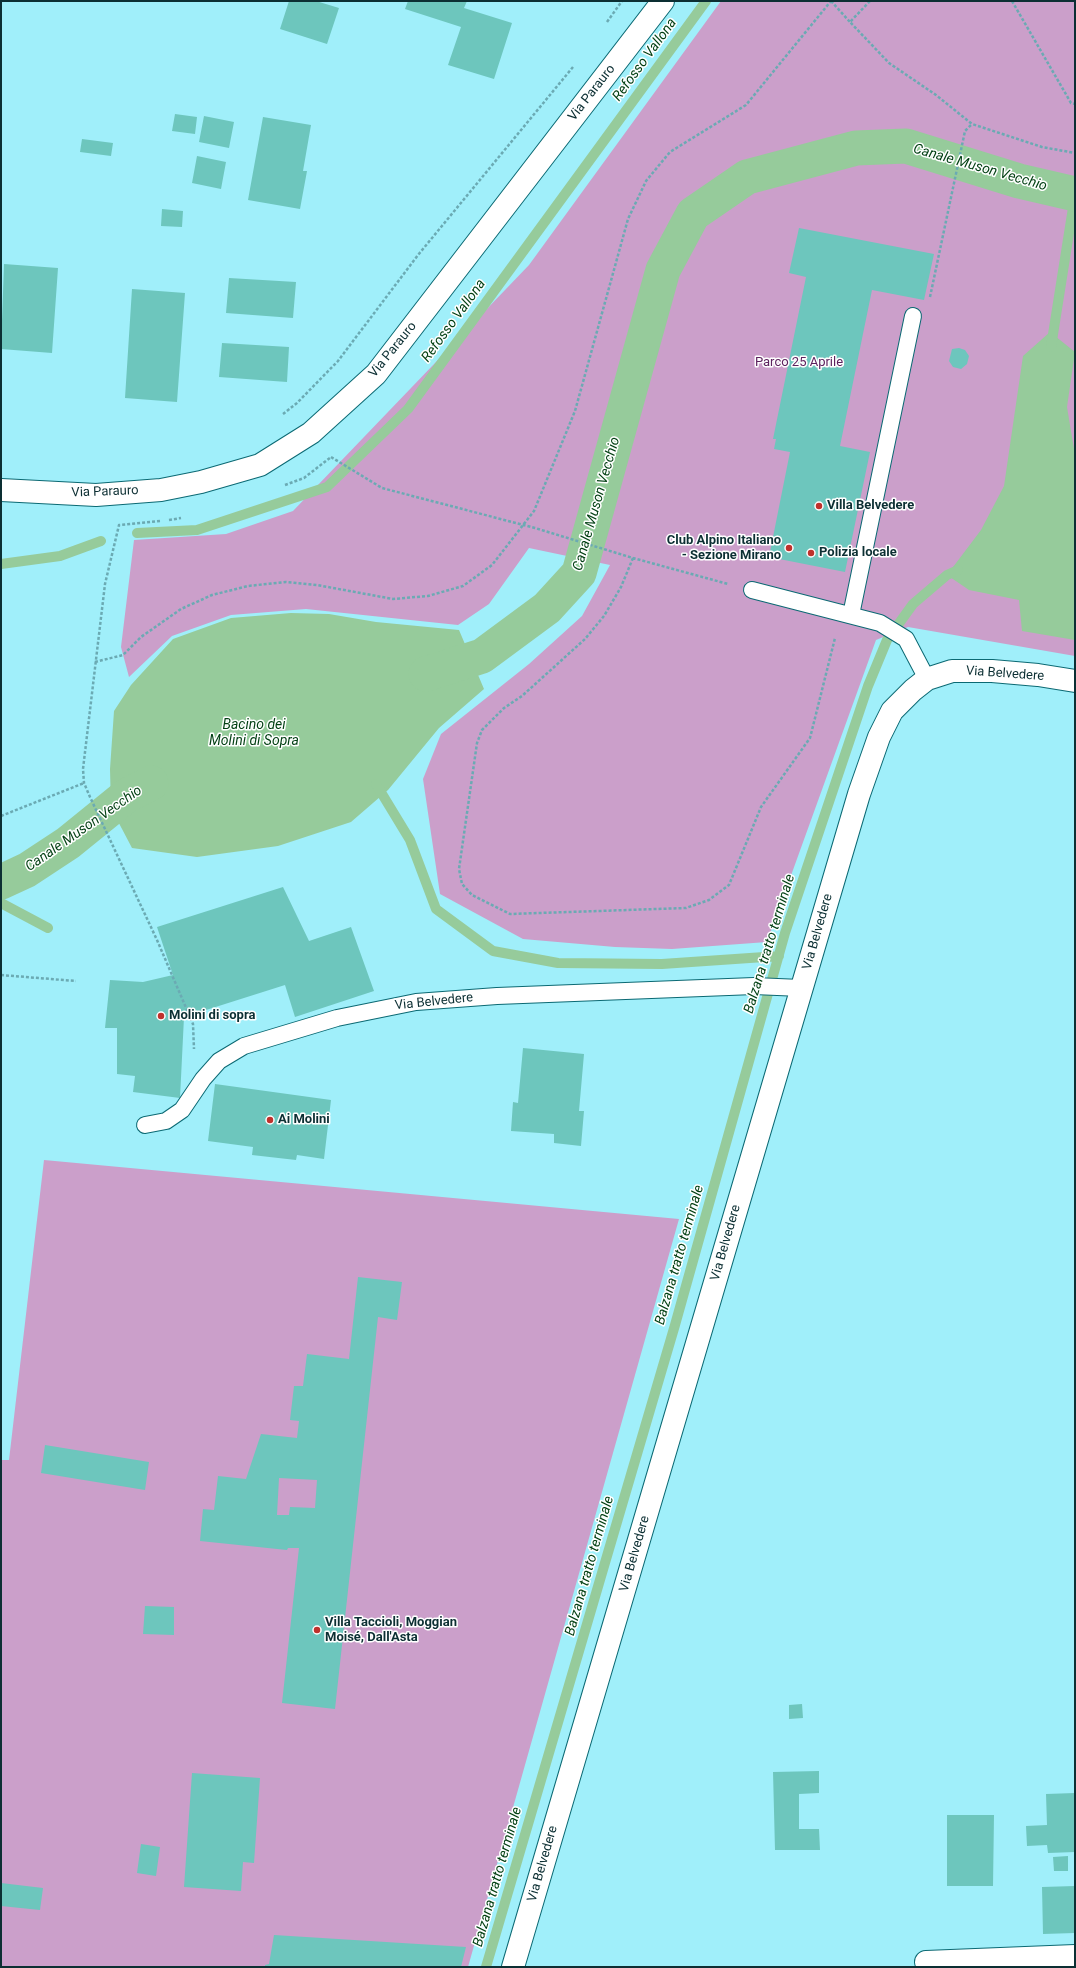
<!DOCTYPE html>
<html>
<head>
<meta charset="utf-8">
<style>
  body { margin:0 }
  #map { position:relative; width:1076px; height:1968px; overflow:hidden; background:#a0effa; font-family:Roboto,sans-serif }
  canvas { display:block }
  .frame { position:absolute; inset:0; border:2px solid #0c2f33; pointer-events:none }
</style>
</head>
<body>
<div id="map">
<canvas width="1076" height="1968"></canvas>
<div class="frame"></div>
</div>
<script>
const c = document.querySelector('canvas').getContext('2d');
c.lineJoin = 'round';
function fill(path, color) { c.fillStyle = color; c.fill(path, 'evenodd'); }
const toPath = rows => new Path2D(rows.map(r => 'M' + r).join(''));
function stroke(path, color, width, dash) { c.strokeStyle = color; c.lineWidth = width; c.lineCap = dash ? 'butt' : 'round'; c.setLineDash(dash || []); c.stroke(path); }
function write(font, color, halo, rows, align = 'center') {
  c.font = font + ' Roboto,sans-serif'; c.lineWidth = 3; c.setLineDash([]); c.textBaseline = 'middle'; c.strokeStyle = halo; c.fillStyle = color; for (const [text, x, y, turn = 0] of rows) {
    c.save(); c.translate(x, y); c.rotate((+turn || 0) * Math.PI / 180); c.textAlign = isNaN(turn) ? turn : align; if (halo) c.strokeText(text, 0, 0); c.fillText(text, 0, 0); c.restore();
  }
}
fill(toPath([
  [721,1,1075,1,1075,656,908,627,876,640,767,942,672,949,615,947,523,939,440,894,423,779,441,734,529,664,582,616,610,565,529,548,489,604,458,625,306,609,231,615,172,636,129,677,121,647,134,540,226,534,293,511,529,265],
  [44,1160,679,1219,468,1967,1,1967,1,1460,9,1460]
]), '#cb9fca');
fill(toPath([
  [1050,332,1075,352,1067,407,1075,455,1075,640,1022,631,1019,600,969,590,947,575,981,530,1004,486,1023,356],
  [291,613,329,614,376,622,459,630,484,689,439,728,388,790,351,822,278,846,197,857,132,848,111,808,110,769,114,711,131,685,173,639,231,618]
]), '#96cb9b');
stroke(toPath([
  [1051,347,1075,195],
  [137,533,197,530,327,487,408,409,706,1],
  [1,564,60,556,101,541],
  [376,784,410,840,436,909,493,951,558,963,662,964,779,956],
  [1,903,48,928],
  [486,1967,675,1325,785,933,868,686,887,640,913,604,947,575,958,570]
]), '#96cb9b', 10);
stroke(toPath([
  [426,674,482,656,547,608,579,573,663,270,693,214,747,177,856,148,906,146,1019,181,1075,194],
  [1,882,27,870,68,843,126,796,151,783]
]), '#96cb9b', 35);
fill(toPath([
  [289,1,316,1,339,8,327,44,280,29],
  [408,1,467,1,464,8,512,23,494,79,448,65,461,27,405,9],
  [175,114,197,117,195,134,172,131],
  [204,116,234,122,229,148,199,142],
  [263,117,311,125,303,171,307,171,300,209,248,200],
  [82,139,113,143,111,156,80,152],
  [197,156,226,162,221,189,192,183],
  [162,209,183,211,182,227,161,226],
  [799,228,934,254,924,300,872,290,840,446,870,452,845,572,769,557,790,452,774,449,776,439,773,439,806,277,789,273],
  [4,264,58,268,52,353,1,349],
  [229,278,296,282,293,318,226,313],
  [132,289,185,293,177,402,125,398],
  [222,343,289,347,287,382,219,377],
  [959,348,965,350,969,356,967,364,961,369,953,367,949,361,952,349],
  [283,887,309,941,351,927,374,991,295,1017,285,985,184,1017,180,1098,133,1092,135,1076,117,1074,117,1028,105,1028,110,980,143,982,173,975,157,927],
  [523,1048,584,1054,579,1111,584,1111,581,1146,554,1143,554,1134,511,1131,513,1102,518,1103],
  [215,1084,331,1100,324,1159,297,1155,296,1160,252,1155,253,1147,208,1141],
  [358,1277,402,1282,397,1320,378,1317,335,1709,282,1703,299,1548,288,1548,287,1550,200,1541,203,1509,214,1510,218,1476,246,1479,261,1434,297,1438,299,1421,290,1420,294,1386,303,1386,307,1354,349,1359],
  [279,1478,317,1480,315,1508,290,1507,289,1515,277,1515],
  [45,1445,149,1462,145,1490,41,1473],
  [145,1606,174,1607,174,1635,143,1634],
  [802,1704,803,1718,789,1719,789,1705],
  [819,1771,819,1793,799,1794,799,1829,819,1829,820,1850,775,1850,773,1772],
  [192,1773,260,1778,254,1863,243,1862,241,1891,184,1887],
  [1075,1793,1075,1852,1048,1853,1047,1845,1027,1846,1026,1826,1047,1825,1046,1794],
  [947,1815,994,1815,993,1886,947,1886],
  [141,1844,160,1847,156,1876,137,1873],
  [1068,1856,1068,1871,1054,1871,1053,1857],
  [1,1883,43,1888,40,1910,1,1906],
  [1075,1886,1075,1933,1043,1934,1042,1887],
  [274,1935,466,1947,461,1967,265,1967,265,1965,269,1964]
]), '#6dc6bd');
const lane = toPath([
  [752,590,880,623,906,639,927,679],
  [851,615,913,316],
  [145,1125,166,1121,182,1110,203,1079,219,1061,244,1046,337,1018,416,1002,497,996,754,986,801,988]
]);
const street = toPath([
  [926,1962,1075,1956]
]);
const secondary = toPath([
  [1,490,96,495,161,490,201,482,260,465,311,433,376,374,663,1],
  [513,1967,859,794,879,737,892,711,913,690,927,679,952,671,992,671,1038,675,1075,681]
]);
stroke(lane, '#0b6973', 18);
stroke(street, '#0b6973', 24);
stroke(secondary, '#0b6973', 24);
stroke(toPath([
  [831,1,850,22],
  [870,1,850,22,889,63,936,95,972,124,1042,147,1075,153],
  [1012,1,1071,103,1075,104],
  [607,22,622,1],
  [930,297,965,131,972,124],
  [283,414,297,403,338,361,418,255,573,67],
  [331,457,382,488,535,528,633,558,728,584],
  [285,485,304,478,331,457],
  [169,520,181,518],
  [160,521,119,525,105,584,83,769,84,783,90,797,157,940,193,1024,194,1049],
  [633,558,621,587,604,616,585,639,522,696,504,708,482,730,477,743,459,869,462,884,472,895,510,914,686,908,709,900,729,885,761,807,810,738,835,638],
  [95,662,123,655,141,637,181,609,212,595,248,586,286,582,317,585,393,599,428,596,463,586,492,565,534,511,575,411,628,219,646,181,670,152,746,105,831,1],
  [1,816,84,783],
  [1,975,76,981]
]), '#6baab3', 2.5, [3, 2]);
stroke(lane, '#fff', 16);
stroke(street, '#fff', 22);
stroke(secondary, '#fff', 22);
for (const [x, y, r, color] of [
  [819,506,4,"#bf312c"],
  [789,548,4,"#bf312c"],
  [811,553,4,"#bf312c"],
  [161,1016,4,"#bf312c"],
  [270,1120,4,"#bf312c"],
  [317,1630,4,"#bf312c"]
]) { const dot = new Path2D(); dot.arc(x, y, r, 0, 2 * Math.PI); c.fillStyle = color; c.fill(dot); stroke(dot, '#fff', 1.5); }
write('13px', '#0c2f33', '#fff', [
  ["Via Parauro",592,93,-52],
  ["Via Parauro",393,350,-51],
  ["Via Parauro",105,492,-2],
  ["Via Belvedere",1005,674,4],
  ["Via Belvedere",818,932,-74],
  ["Via Belvedere",434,1002,-6],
  ["Via Belvedere",726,1243,-74],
  ["Via Belvedere",635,1554,-74],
  ["Via Belvedere",543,1864,-74]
]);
write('13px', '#5d225e', '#fff', [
  ["Parco 25 Aprile",799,363]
]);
write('bold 13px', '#0c2f33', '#fff', [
  ["Villa Belvedere",827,506],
  ["Club Alpino Italiano",781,541,"right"],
  ["- Sezione Mirano",781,556,"right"],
  ["Polizia locale",819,553],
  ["Molini di sopra",169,1016],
  ["Ai Molini",278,1120],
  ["Villa Taccioli, Moggian",325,1623],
  ["Moisé, Dall'Asta",325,1638]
], 'left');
write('italic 14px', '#013f12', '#fff', [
  ["Refosso Vallona",645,60,-54],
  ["Canale Muson Vecchio",980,168,16],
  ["Refosso Vallona",454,321,-54],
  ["Canale Muson Vecchio",597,504,-74],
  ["Bacino dei",254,725],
  ["Molini di Sopra",254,741],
  ["Canale Muson Vecchio",84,829,-35],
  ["Balzana tratto terminale",770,944,-73],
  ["Balzana tratto terminale",680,1255,-74],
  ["Balzana tratto terminale",590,1566,-74],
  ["Balzana tratto terminale",498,1877,-74]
]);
</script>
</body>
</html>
